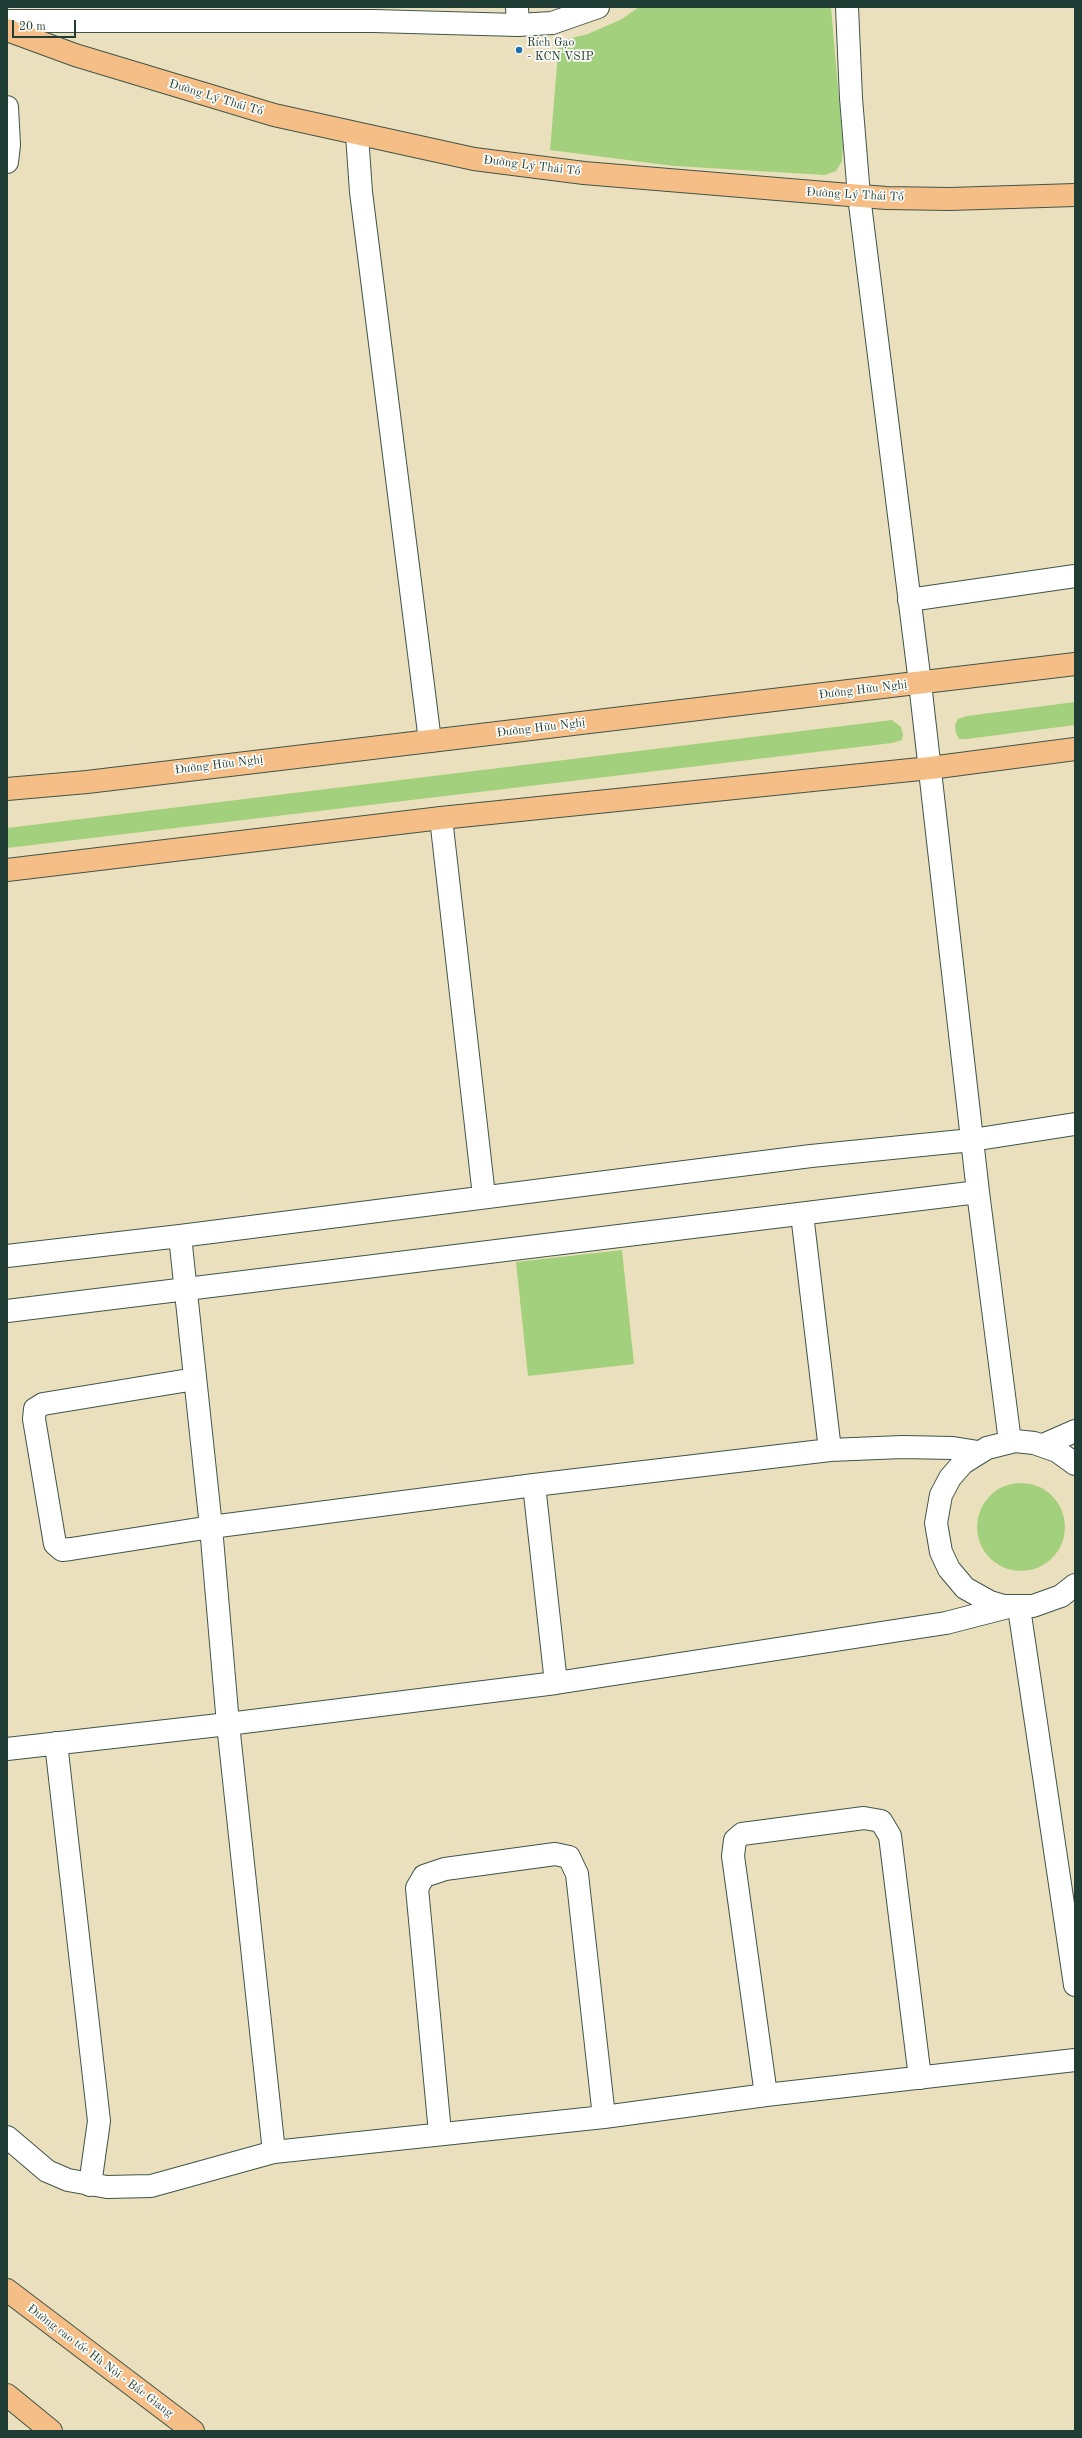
<!DOCTYPE html>
<html>
<head>
<meta charset="utf-8">
<style>
  body { margin:0 }
  #map { position:relative; width:1082px; height:2438px; overflow:hidden; background:#ebe0bd; font-family:"Old Standard TT",serif }
  canvas { display:block }
  .frame { position:absolute; inset:0; border:8px solid #1f3d34; pointer-events:none }
  .scale { position:absolute; left:12px; top:20px; width:64px; height:18px; box-sizing:border-box; border:2px solid #1f3d34; border-top:0; padding-left:5px; font-size:12px; line-height:14px; white-space:nowrap; color:#1f3d34; -webkit-text-stroke:3px #fdfcf7; paint-order:stroke }
</style>
</head>
<body>
<div id="map">
<canvas width="1082" height="2438"></canvas>
<div class="frame"></div>
<div class="scale">20 m</div>
</div>
<script>
const c = document.querySelector('canvas').getContext('2d');
c.lineJoin = 'round';
function fill(path, color) { c.fillStyle = color; c.fill(path, 'evenodd'); }
const toPath = rows => new Path2D(rows.map(r => 'M' + r).join(''));
function stroke(path, color, width, dash) { c.strokeStyle = color; c.lineWidth = width; c.lineCap = dash ? 'butt' : 'round'; c.setLineDash(dash || []); c.stroke(path); }
function write(font, color, halo, rows, align = 'center') {
  c.font = font + ' "Old Standard TT",serif'; c.lineWidth = 3.5; c.setLineDash([]); c.textBaseline = 'middle'; c.strokeStyle = halo; c.fillStyle = color; for (const [text, x, y, turn = 0] of rows) {
    c.save(); c.translate(x, y); c.rotate((+turn || 0) * Math.PI / 180); c.textAlign = isNaN(turn) ? turn : align; if (halo) c.strokeText(text, 0, 0); c.fillText(text, 0, 0); c.restore();
  }
}
fill(toPath([
  [639,7,831,7,843,145,842,161,836,171,825,175,674,166,550,150,559,41,588,34,622,19],
  [1075,702,1075,725,967,739,959,739,956,733,955,725,958,719,967,716],
  [892,720,901,727,903,734,902,740,892,743,7,848,7,828],
  [622,1250,634,1364,528,1376,516,1262],
  '977 1527a44 44 0 1 1 88 0a44 44 0 1 1-88 0Z'
]), '#a3d07d');
const minor = toPath([
  [517,7,518,25],
  [847,7,851,98,859,196,920,683,978,1192,1010,1442],
  [7,21,374,21,518,25,552,23,598,7],
  [7,107,9,145,7,162],
  [357,135,361,192,430,741],
  [909,600,1075,576],
  [441,818,484,1196],
  [802,1214,830,1450],
  [180,1236,211,1527,228,1724,274,2152],
  [7,1256,180,1236,811,1156,972,1140,1075,1124],
  [7,1311,978,1192],
  [195,1379,43,1404,35,1409,34,1419,55,1544,62,1550,71,1549,211,1527,534,1485,830,1450,902,1447,953,1448,978,1452],
  [1043,1445,1075,1431],
  [1075,1464,1057,1451,1034,1443,1015,1441,987,1448,963,1463,950,1478,941,1495,936,1523,941,1552,949,1569,965,1588,990,1602,1004,1606,1033,1606,1061,1596,1075,1585],
  [534,1485,556,1683],
  [1019,1608,1075,1985],
  [56,1743,99,2121,90,2185],
  [7,1749,228,1724,556,1683,946,1623,1008,1607],
  [766,2095,733,1856,735,1840,742,1834,864,1818,881,1821,890,1836,920,2078],
  [440,2133,417,1888,424,1876,445,1869,555,1854,569,1857,577,1874,604,2117],
  [7,2137,47,2171,68,2180,107,2187,151,2186,274,2152,604,2117,766,2095,1075,2060]
]);
const major = toPath([
  [7,30,75,55,274,115,474,159,584,173,886,198,950,199,1075,195],
  [7,789,87,782,1075,664],
  [7,870,441,818,930,768,1075,749]
]);
const highway = toPath([
  [7,2290,193,2431],
  [7,2395,51,2431]
]);
stroke(minor, '#3e5549', 24);
stroke(major, '#3e5549', 24);
stroke(highway, '#3e5549', 24);
stroke(minor, '#fff', 22);
stroke(major, '#f6be87', 22);
stroke(highway, '#f6be87', 22);
for (const [x, y, r, color] of [
  [519,50,4,"#1f6fb2"]
]) { const dot = new Path2D(); dot.arc(x, y, r, 0, 2 * Math.PI); c.fillStyle = color; c.fill(dot); stroke(dot, '#fdfcf7', 1.5); }
write('12px', '#1f3d34', '#fdfcf7', [
  ["Rích Gạo",527,43],
  ["- KCN VSIP",527,57]
], 'left');
write('12px', '#1f3d34', '#fdfcf7', [
  ["Đường Lý Thái Tổ",216,98,17],
  ["Đường Lý Thái Tổ",532,166,7],
  ["Đường Lý Thái Tổ",855,195,3],
  ["Đường Hữu Nghị",863,690,-7],
  ["Đường Hữu Nghị",541,728,-7],
  ["Đường Hữu Nghị",219,765,-7],
  ["Đường cao tốc Hà Nội - Bắc Giang",100,2361,37]
]);
</script>
</body>
</html>
